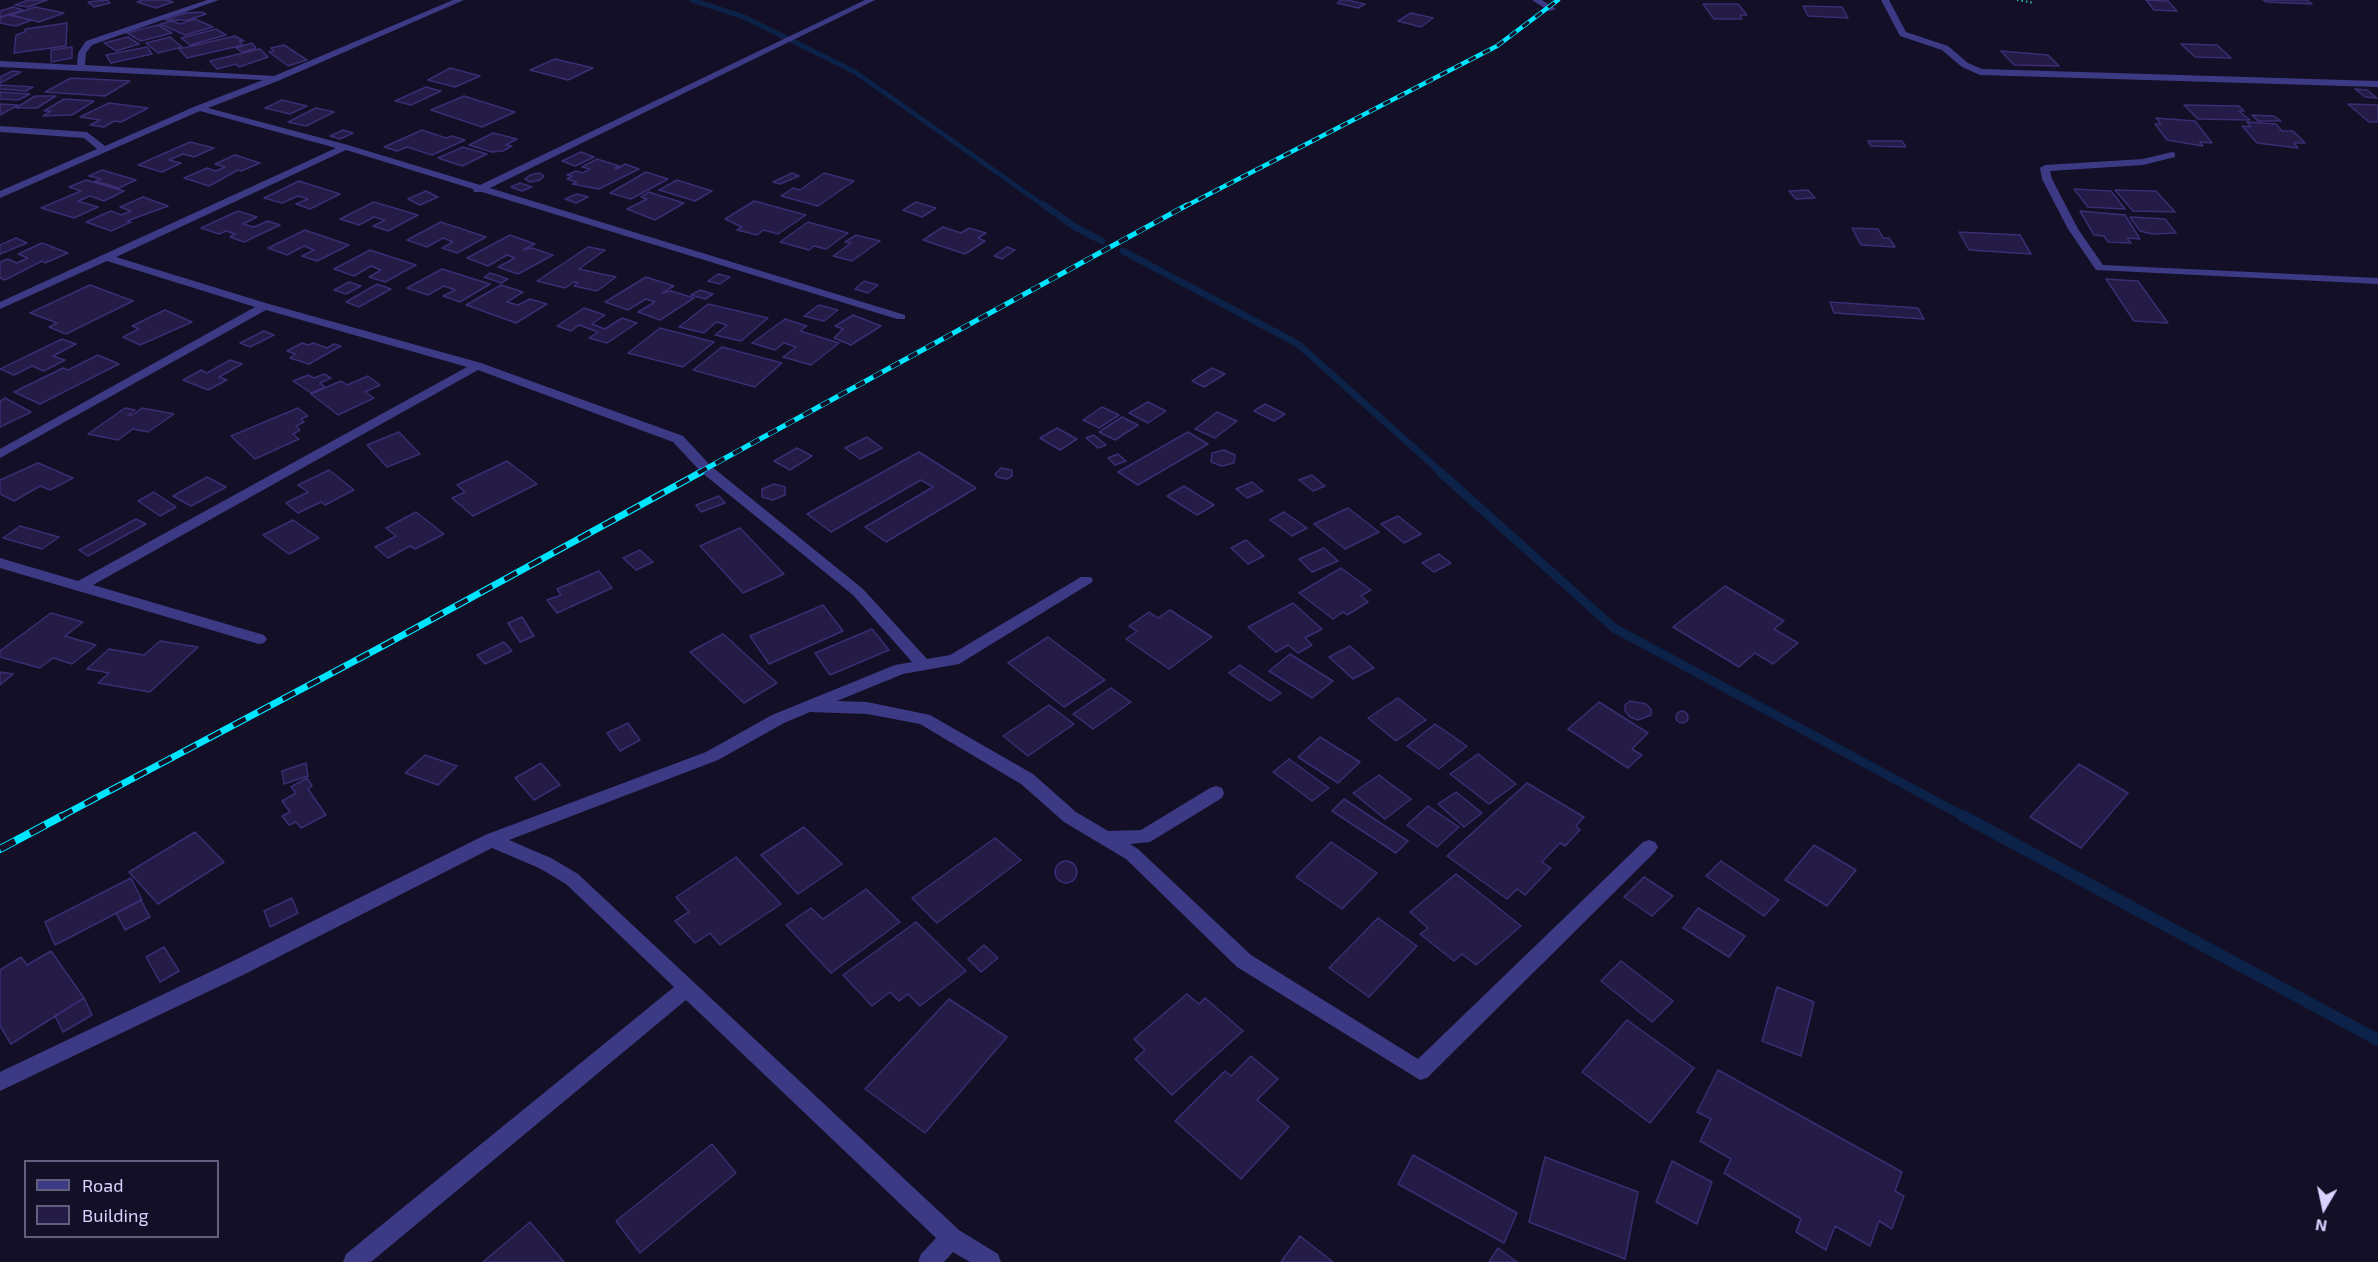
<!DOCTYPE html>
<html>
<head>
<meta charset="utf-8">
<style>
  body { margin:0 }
  #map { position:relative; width:2378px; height:1262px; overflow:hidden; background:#130f26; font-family:"Exo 2",sans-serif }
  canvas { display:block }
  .legend { position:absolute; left:24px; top:1160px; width:195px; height:78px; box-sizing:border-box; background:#130f26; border:2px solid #625e7d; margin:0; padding:8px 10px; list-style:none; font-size:18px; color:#d9d4ff }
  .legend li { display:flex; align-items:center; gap:12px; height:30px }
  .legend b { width:30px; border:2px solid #625e7d }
  .north { position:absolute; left:2294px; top:1178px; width:60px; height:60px; -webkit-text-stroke:4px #130f26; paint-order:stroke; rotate:189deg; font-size:16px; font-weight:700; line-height:24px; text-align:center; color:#d9d4ff }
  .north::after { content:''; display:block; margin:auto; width:21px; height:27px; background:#d9d4ff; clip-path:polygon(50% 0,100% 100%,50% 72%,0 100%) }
</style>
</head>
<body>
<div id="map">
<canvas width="2378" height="1262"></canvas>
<ul class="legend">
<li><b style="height:8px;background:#3d3a85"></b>Road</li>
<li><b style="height:16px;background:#241b47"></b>Building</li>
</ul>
<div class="north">N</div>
</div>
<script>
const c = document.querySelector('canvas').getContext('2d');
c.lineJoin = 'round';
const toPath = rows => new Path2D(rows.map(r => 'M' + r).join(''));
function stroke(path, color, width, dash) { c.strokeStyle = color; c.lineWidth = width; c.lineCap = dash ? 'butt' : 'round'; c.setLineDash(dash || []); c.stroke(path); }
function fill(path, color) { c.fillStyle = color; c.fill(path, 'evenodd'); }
stroke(toPath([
  [692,0,744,17,855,72,1046,207]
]), '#0c2248', 5);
stroke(toPath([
  [1044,205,1075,227,1102,241],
  [1123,251,1298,344,1442,473]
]), '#0c2248', 7);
stroke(toPath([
  [1440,472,1614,628,1965,817]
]), '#0c2248', 9);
stroke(toPath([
  [1963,816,2378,1040]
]), '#0c2248', 12);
const building = toPath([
  [28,0,47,0,28,7,15,5,28,0],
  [107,0,110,3,94,7,88,2,107,0],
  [143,0,166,0,173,2,156,8,137,2,143,0],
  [1341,0,1347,0,1365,4,1358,8,1337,3,1341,0],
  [2146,0,2168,1,2177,11,2154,10,2146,0],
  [2263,0,2307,0,2312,4,2266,2,2263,0],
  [1703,4,1738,4,1747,15,1740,15,1742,19,1714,19,1703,4],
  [1803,6,1842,7,1848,18,1808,16,1803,6],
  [13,7,23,10,0,17,0,11,13,7],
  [35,7,64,13,39,22,11,15,35,7],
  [202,12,206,14,188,20,165,20,185,13,202,12],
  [1411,13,1433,18,1421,27,1398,21,1411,13],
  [8,15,32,20,16,26,0,23,0,18,8,15],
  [195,19,213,27,185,35,160,24,172,21,180,24,195,19],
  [67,23,66,46,14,53,16,35,25,32,25,29,67,23],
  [158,25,172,33,141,41,127,33,158,25],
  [216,29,226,35,190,45,181,38,216,29],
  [235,36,244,41,239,41,243,45,187,58,179,49,235,36],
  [128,37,139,44,116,51,104,43,128,37],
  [170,37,182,47,158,53,146,43,170,37],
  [252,43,256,48,242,52,236,48,252,43],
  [2181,44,2217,45,2231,58,2195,57,2181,44],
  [284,45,307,60,288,66,269,52,274,51,271,48,284,45],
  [72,47,72,58,51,62,51,50,72,47],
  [147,47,152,54,111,63,106,55,147,47],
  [260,49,268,57,239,67,236,64,217,69,210,61,260,49],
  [2001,51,2048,55,2059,66,2014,65,2001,51],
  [555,59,593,68,568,80,530,70,555,59],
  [450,68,480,76,455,87,428,80,450,68],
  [12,71,21,72,0,83,0,77,12,71],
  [71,78,130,81,105,96,45,92,71,78],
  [0,85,33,87,26,91,0,89,0,85],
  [426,87,441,91,411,105,395,101,426,87],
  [2355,89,2367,90,2377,98,2365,97,2355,89],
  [0,92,30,94,18,100,0,99,0,92],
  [35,96,56,96,37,108,16,108,35,96],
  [464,96,515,112,482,127,431,110,464,96],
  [64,99,94,101,72,115,43,116,51,111,44,111,64,99],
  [282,100,307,106,290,114,265,108,282,100],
  [109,103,140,107,148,108,121,122,114,121,104,127,90,125,100,120,80,117,109,103],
  [0,104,18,105,0,115,0,104],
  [2348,104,2378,105,2378,122,2369,122,2348,104],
  [2184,105,2239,106,2244,111,2239,111,2250,120,2198,119,2184,105],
  [316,108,334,112,306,126,288,122,316,108],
  [2252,115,2274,116,2281,121,2258,121,2252,115],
  [2156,118,2195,121,2212,143,2200,142,2203,146,2167,140,2155,124,2161,124,2156,118],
  [2247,122,2276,124,2282,131,2293,131,2305,143,2294,143,2298,148,2257,143,2242,126,2251,127,2247,122],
  [343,130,353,133,340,139,330,136,343,130],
  [422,130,446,138,452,136,465,140,432,155,407,147,397,151,384,147,422,130],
  [493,133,517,139,506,145,512,146,503,151,492,152,469,145,493,133],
  [1868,141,1902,141,1906,147,1871,146,1868,141],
  [190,142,214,148,194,157,183,154,169,160,181,163,162,172,138,165,190,142],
  [463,147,487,154,462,166,438,158,463,147],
  [581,152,594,157,575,166,562,161,581,152],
  [235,155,260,163,241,171,238,170,209,186,184,178,207,168,216,171,225,167,215,164,235,155],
  [597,159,619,166,615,168,617,169,625,164,639,169,599,189,572,184,577,182,567,179,572,176,567,175,576,171,583,173,590,169,582,167,597,159],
  [102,170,136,180,119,188,95,181,101,179,89,176,102,170],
  [646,172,668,179,631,199,610,193,646,172],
  [539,173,544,176,540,180,530,182,525,179,530,175,539,173],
  [792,173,799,176,780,184,773,182,792,173],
  [824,173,854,181,818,206,781,196,793,188,800,190,824,173],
  [86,180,124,191,104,201,90,196,78,201,98,207,74,218,41,208,81,191,69,187,86,180],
  [677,180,712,191,695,201,659,190,677,180],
  [299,181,340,194,310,209,296,204,308,199,298,196,282,203,264,198,299,181],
  [520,183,532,187,522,191,511,187,520,183],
  [2074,189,2111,191,2125,209,2088,207,2074,189],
  [1808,190,1815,198,1796,199,1789,191,1808,190],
  [2115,190,2156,191,2175,212,2133,211,2115,190],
  [426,191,438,197,420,205,408,199,426,191],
  [649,192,661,196,684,203,655,220,627,209,647,199,641,197,649,192],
  [577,194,588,197,576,203,565,199,577,194],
  [143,197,168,206,127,221,131,222,111,231,86,222,111,211,121,215,131,211,120,207,143,197],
  [754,201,806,215,778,234,764,230,757,235,737,230,742,227,725,219,754,201],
  [374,202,418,215,388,231,373,226,385,220,374,217,359,225,340,219,374,202],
  [916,202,936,208,922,217,903,210,916,202],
  [238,211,257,217,243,224,254,227,268,221,280,225,244,242,230,237,235,234,226,231,219,234,201,228,238,211],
  [2080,211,2125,215,2140,239,2127,238,2131,243,2108,242,2104,236,2094,235,2080,211],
  [2130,217,2165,219,2176,233,2152,234,2140,231,2130,217],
  [441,222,486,237,457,253,442,248,453,242,443,238,427,247,407,240,441,222],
  [808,222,848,233,826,249,814,246,809,250,780,242,808,222],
  [943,227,961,233,969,228,986,233,978,238,985,241,965,254,923,240,943,227],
  [1852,228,1878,229,1883,238,1889,238,1895,247,1861,245,1852,228],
  [305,230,349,245,317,261,302,256,314,250,304,246,287,255,268,248,305,230],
  [1959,232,2020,235,2031,254,1969,250,1959,232],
  [510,235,535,244,523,250,532,248,553,255,518,274,498,267,515,258,507,255,488,266,467,258,510,235],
  [856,235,880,241,852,261,833,256,851,243,845,242,856,235],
  [16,238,27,243,0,254,0,245,16,238],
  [42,243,68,253,45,263,42,261,5,280,0,278,0,262,8,259,17,263,28,258,18,254,42,243],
  [588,247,605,250,579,269,616,277,597,291,574,286,578,283,574,282,565,288,537,281,588,247],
  [1007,247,1015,250,1002,259,994,256,1007,247],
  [370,250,416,265,385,282,369,277,381,270,371,266,354,276,334,269,370,250],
  [442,269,490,284,460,302,443,296,455,290,444,286,428,295,407,288,442,269],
  [490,273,508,279,501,283,484,277,490,273],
  [718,274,730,277,720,284,708,281,718,274],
  [646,277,674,286,662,293,671,291,694,298,660,320,638,312,655,302,646,299,628,310,605,302,646,277],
  [2106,279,2138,281,2168,323,2134,321,2106,279],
  [864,281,878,285,868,293,855,289,864,281],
  [349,282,361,286,346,294,334,290,349,282],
  [377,284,391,289,359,307,346,302,377,284],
  [90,285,133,301,66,334,49,327,57,323,30,313,90,285],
  [501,285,523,292,507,302,518,305,530,299,547,304,516,323,466,305,501,285],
  [700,290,713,294,705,299,691,295,700,290],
  [1830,302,1918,308,1924,319,1834,313,1830,302],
  [708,304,768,318,741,341,715,335,727,325,716,322,704,333,679,327,708,304],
  [819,305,838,310,824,321,804,316,819,305],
  [584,308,605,315,592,324,605,329,622,318,637,323,607,343,589,338,598,332,579,325,571,331,557,326,584,308],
  [165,310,192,322,140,345,123,337,139,329,132,326,165,310],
  [853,315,881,326,851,345,834,338,843,329,835,326,853,315],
  [785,319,807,326,800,331,839,343,811,365,783,357,796,347,784,343,775,350,752,343,785,319],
  [660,328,714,342,683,367,628,353,660,328],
  [264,331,274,335,250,347,240,343,264,331],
  [62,339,76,344,53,356,65,360,44,371,32,366,14,375,0,369,62,339],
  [302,343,309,345,313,343,327,348,334,344,341,346,309,364,290,358,295,354,287,351,302,343],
  [722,347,782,363,755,387,693,370,722,347],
  [98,355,119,364,40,404,14,392,63,368,68,370,98,355],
  [230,360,242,364,219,377,227,380,208,390,183,380,201,370,207,373,230,360],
  [1212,368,1225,374,1204,387,1192,381,1212,368],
  [324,374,331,378,320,383,325,387,311,393,293,381,308,375,314,378,324,374],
  [368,376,380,385,365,392,374,398,338,415,311,394,341,381,347,385,368,376],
  [5,398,31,412,0,427,0,401,5,398],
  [1148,402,1166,411,1148,423,1129,413,1148,402],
  [1265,404,1285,414,1274,421,1254,411,1265,404],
  [1102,407,1119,415,1099,428,1083,420,1102,407],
  [125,408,135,410,128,415,132,415,142,408,174,414,148,432,133,429,118,440,88,434,125,408],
  [298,408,308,416,301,419,304,422,296,426,300,430,293,434,299,439,255,459,231,436,298,408],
  [1217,412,1237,421,1215,438,1195,429,1217,412],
  [1122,417,1138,425,1115,440,1099,432,1122,417],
  [1057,428,1077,439,1060,450,1040,438,1057,428],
  [399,432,420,454,387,467,367,445,399,432],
  [1188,432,1208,444,1138,485,1118,472,1188,432],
  [1094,435,1106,445,1098,448,1086,438,1094,435],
  [867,437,882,448,860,459,845,448,867,437],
  [797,448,812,456,790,470,774,461,797,448],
  [1224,450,1235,455,1234,463,1222,466,1211,462,1212,453,1224,450],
  [919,452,976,488,886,542,865,527,933,487,921,480,831,532,807,514,919,452],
  [1118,454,1126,461,1115,465,1108,458,1118,454],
  [507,461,537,484,473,516,452,498,465,492,457,485,507,461],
  [38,463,73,478,50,490,40,486,14,501,0,494,0,480,38,463],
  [1001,468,1012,470,1012,476,1007,479,997,477,995,474,1001,468],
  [329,470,354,490,325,505,321,502,298,513,286,503,308,492,298,485,329,470],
  [1312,475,1325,486,1313,491,1299,480,1312,475],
  [207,477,226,487,191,506,173,496,207,477],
  [1252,482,1263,491,1247,498,1236,489,1252,482],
  [774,484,785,487,785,495,773,500,762,497,762,489,774,484],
  [1184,486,1214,505,1197,515,1167,496,1184,486],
  [154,492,176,507,160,516,138,501,154,492],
  [719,496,725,503,701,512,696,505,719,496],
  [1348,508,1379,532,1345,549,1314,524,1348,508],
  [416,512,444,534,415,549,410,546,388,558,375,547,396,536,386,528,416,512],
  [1284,512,1307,528,1292,536,1270,520,1284,512],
  [1398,516,1421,534,1404,543,1381,524,1398,516],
  [136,519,146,524,88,556,79,550,136,519],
  [293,520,319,538,289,554,263,535,293,520],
  [20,526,59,537,42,549,3,538,20,526],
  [740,528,784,574,743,593,700,546,740,528],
  [1246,540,1264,556,1248,564,1231,548,1246,540],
  [1324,548,1338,561,1312,572,1299,559,1324,548],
  [640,550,653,562,636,570,623,558,640,550],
  [1439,554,1451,563,1434,572,1422,563,1439,554],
  [1341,568,1371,590,1361,596,1368,602,1347,615,1343,612,1333,619,1299,593,1341,568],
  [599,571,612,588,557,613,547,600,561,595,557,589,599,571],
  [1725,586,1784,621,1774,629,1798,643,1773,664,1755,653,1739,667,1673,627,1725,586],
  [1293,603,1322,629,1305,638,1312,645,1298,653,1288,645,1276,652,1248,627,1293,603],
  [823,605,843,631,769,664,750,636,823,605],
  [1170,610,1212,637,1169,669,1126,639,1137,631,1129,626,1149,612,1158,618,1170,610],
  [51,613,83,622,65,636,96,645,72,664,53,658,40,668,0,657,0,651,51,613],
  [522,617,534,636,520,642,508,623,522,617],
  [872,629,889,650,830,675,815,653,872,629],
  [723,634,777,683,744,703,690,652,723,634],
  [1048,637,1105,680,1064,707,1008,663,1048,637],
  [160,641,198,647,150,692,98,683,109,673,87,669,109,649,144,655,160,641],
  [504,642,512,651,485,664,477,655,504,642],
  [1350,646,1374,668,1353,679,1329,657,1350,646],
  [1290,654,1333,681,1312,698,1269,671,1290,654],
  [1240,665,1281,693,1270,701,1229,673,1240,665],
  [0,672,13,674,0,685,0,672],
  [1111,688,1131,702,1093,729,1073,714,1111,688],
  [1398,698,1426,720,1396,741,1368,718,1398,698],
  [1630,701,1646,704,1651,709,1651,715,1638,720,1630,717,1625,711,1625,705,1630,701],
  [1599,702,1648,733,1632,749,1642,755,1628,768,1568,729,1599,702],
  [1049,705,1074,724,1028,756,1003,736,1049,705],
  '1676 717a6 6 0 1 1 12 0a6 6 0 1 1-12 0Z',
  [628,723,640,740,620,751,607,733,628,723],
  [1435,724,1467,746,1439,769,1407,746,1435,724],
  [1320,737,1360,762,1338,783,1298,757,1320,737],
  [1478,754,1516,784,1489,804,1450,774,1478,754],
  [425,755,457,766,438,785,405,773,425,755],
  [1289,759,1329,788,1312,801,1273,772,1289,759],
  [306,763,308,776,284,784,282,771,306,763],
  [541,763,560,785,534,800,515,778,541,763],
  [2079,764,2128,793,2081,848,2030,817,2079,764],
  [1379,775,1411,799,1385,819,1353,793,1379,775],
  [307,778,312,786,308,789,326,815,301,828,296,822,289,825,282,816,290,812,282,801,296,793,291,787,307,778],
  [1527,783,1584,817,1576,826,1580,830,1565,846,1560,843,1542,862,1551,868,1525,895,1517,889,1507,899,1447,856,1527,783],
  [1456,792,1482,813,1464,827,1438,804,1456,792],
  [1344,799,1408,841,1396,853,1332,811,1344,799],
  [1428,806,1459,827,1437,847,1407,825,1428,806],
  [804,827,842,864,798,894,761,855,804,827],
  [195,832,224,862,158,904,129,872,195,832],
  [995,838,1021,860,937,923,912,898,995,838],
  [1331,842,1377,873,1342,909,1296,877,1331,842],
  [1814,845,1856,870,1827,906,1785,880,1814,845],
  [736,857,781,904,720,945,710,933,695,943,675,921,689,912,676,897,736,857],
  [1721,861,1779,900,1764,916,1706,876,1721,861],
  '1055 872a11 11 0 1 1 22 0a11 11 0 1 1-22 0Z',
  [1456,874,1521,926,1476,965,1462,954,1454,961,1420,934,1428,928,1410,912,1456,874],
  [1644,877,1673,896,1652,916,1624,897,1644,877],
  [131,878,142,900,55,945,45,922,131,878],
  [866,889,900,922,831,973,786,925,811,908,823,919,866,889],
  [292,898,298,913,270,927,264,911,292,898],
  [141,900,150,917,125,930,116,913,141,900],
  [1698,908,1745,936,1729,957,1683,928,1698,908],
  [1378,918,1417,946,1369,997,1329,968,1378,918],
  [916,922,966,971,920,1006,908,994,899,1001,890,992,872,1006,843,975,916,922],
  [984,945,998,958,981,972,968,959,984,945],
  [164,947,179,971,160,982,146,957,164,947],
  [51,951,84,998,11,1044,0,1026,0,970,21,957,27,965,51,951],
  [1621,961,1673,1001,1652,1022,1601,981,1621,961],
  [1777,987,1814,1002,1801,1056,1762,1041,1777,987],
  [1187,994,1199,1004,1205,998,1243,1031,1172,1095,1135,1059,1145,1050,1134,1039,1187,994],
  [84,998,92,1015,63,1032,55,1016,84,998],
  [949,999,1007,1037,925,1133,865,1089,949,999],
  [1627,1020,1694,1068,1650,1123,1582,1072,1627,1020],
  [1251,1056,1278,1079,1257,1100,1289,1127,1241,1179,1175,1121,1225,1071,1231,1076,1251,1056],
  [1718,1070,1902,1172,1895,1191,1904,1196,1892,1229,1879,1221,1870,1246,1835,1226,1826,1250,1796,1232,1801,1219,1724,1173,1731,1159,1700,1141,1711,1119,1697,1112,1718,1070],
  [712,1144,736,1173,640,1253,616,1221,712,1144],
  [1413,1155,1517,1213,1504,1243,1398,1184,1413,1155],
  [1545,1157,1638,1192,1625,1259,1529,1222,1545,1157],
  [1672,1161,1712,1182,1697,1224,1656,1202,1672,1161],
  [530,1222,564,1262,483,1262,530,1222],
  [1300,1236,1333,1262,1281,1262,1300,1236],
  [1498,1248,1517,1262,1489,1262,1498,1248]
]);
fill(building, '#241b47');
stroke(building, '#3b2d73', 1.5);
stroke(toPath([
  [2017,0,2034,3]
]), '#2fb8b0', 2, [1.5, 3]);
fill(toPath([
  [207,0,219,0,92,45,86,53,85,65,274,76,453,0,464,0,278,81,208,108,348,145,480,185,865,0,875,0,490,188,905,315,905,319,897,319,482,192,474,192,473,189,346,150,116,257,269,304,481,363,683,436,711,466,863,589,927,659,950,655,1081,577,1091,577,1093,580,1091,583,959,664,903,674,837,701,867,702,930,715,1033,774,1076,812,1108,831,1141,830,1210,788,1216,786,1222,788,1224,793,1222,798,1150,842,1130,844,1138,849,1251,955,1418,1059,1643,842,1649,840,1655,842,1658,847,1655,852,1427,1078,1420,1080,1237,967,1126,859,1064,822,1021,784,920,724,867,714,810,712,784,723,718,760,509,840,551,858,578,874,959,1230,998,1254,1001,1262,970,1262,953,1252,944,1262,918,1262,921,1254,936,1238,686,1000,371,1262,343,1262,346,1254,674,987,566,884,539,868,492,848,243,975,0,1091,0,1072,229,963,485,835,706,752,772,715,895,665,912,662,853,595,701,472,673,442,478,370,93,585,264,635,267,639,264,643,259,644,0,568,0,558,78,581,467,367,266,310,0,458,0,449,255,307,107,261,0,309,0,302,336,148,200,111,0,198,0,191,97,149,84,138,0,132,0,126,87,132,105,146,196,106,263,80,0,67,0,61,77,65,78,53,86,41,207,0],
  [1532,0,1542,0,1556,9,1549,11,1532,0],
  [1881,0,1889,0,1906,32,1948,46,1968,63,1982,69,2378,81,2378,87,1980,75,1962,67,1942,50,1900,36,1881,0],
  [2172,152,2175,153,2175,157,2143,165,2050,171,2052,179,2078,229,2103,265,2378,278,2378,284,2096,270,2068,229,2042,179,2040,168,2045,165,2143,159,2172,152]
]), '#3d3a85');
const railFar3 = toPath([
  [1184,207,1497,46,1558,0]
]);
const railFar2 = toPath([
  [698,473,1187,205]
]);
const railFar1 = toPath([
  [60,817,381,647,701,472]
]);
const rail = toPath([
  [0,849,62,816]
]);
stroke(railFar3, '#00e5ff', 4.5);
stroke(railFar2, '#00e5ff', 5);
stroke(railFar1, '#00e5ff', 7);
stroke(rail, '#00e5ff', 8);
stroke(railFar3, '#130f26', 3, [8]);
stroke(railFar2, '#130f26', 4, [10]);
stroke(railFar1, '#130f26', 4.5, [14]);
stroke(rail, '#130f26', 6, [17]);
</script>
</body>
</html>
